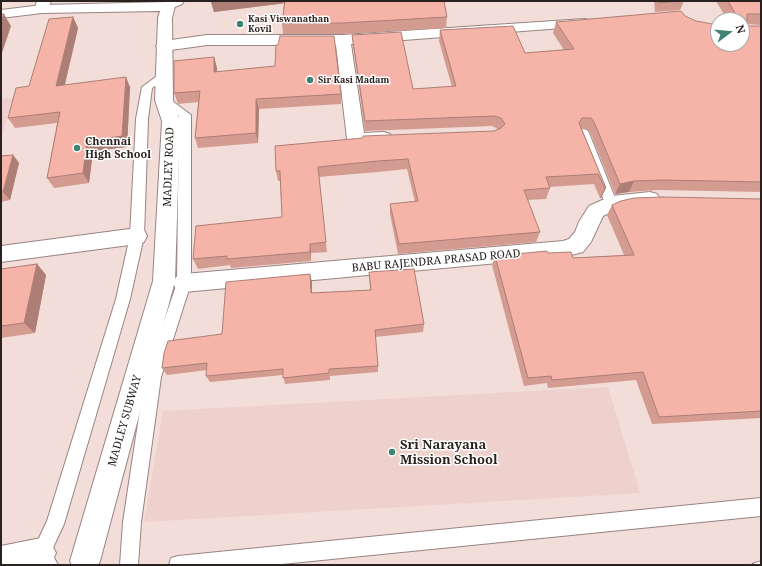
<!DOCTYPE html>
<html>
<head>
<meta charset="utf-8">
<style>
  body { margin:0 }
  #map { position:relative; width:762px; height:566px; overflow:hidden; background:#f3ddd9; font-family:"Noto Serif",serif }
  canvas { display:block }
  .frame { position:absolute; inset:0; border:2px solid #2a2220; pointer-events:none }
  .north { position:absolute; left:710px; top:12px; width:40px; height:40px; box-sizing:border-box; background:#fff; border:1px solid #aaa7a6; border-radius:50%; rotate:74deg; font-size:11px; font-weight:700; line-height:16px; text-align:center; color:#2a2220 }
  .north::after { content:''; display:block; margin:auto; width:14px; height:18px; background:#418373; clip-path:polygon(50% 0,100% 100%,50% 72%,0 100%) }
</style>
</head>
<body>
<div id="map">
<canvas width="762" height="566"></canvas>
<div class="frame"></div>
<div class="north">N</div>
</div>
<script>
const c = document.querySelector('canvas').getContext('2d');
c.lineJoin = 'round';
function fill(path, color) { c.fillStyle = color; c.fill(path, 'evenodd'); }
const toPath = rows => new Path2D(rows.map(r => 'M' + r).join(''));
function stroke(path, color, width, dash) { c.strokeStyle = color; c.lineWidth = width; c.lineCap = dash ? 'butt' : 'round'; c.setLineDash(dash || []); c.stroke(path); }
function write(font, color, halo, rows, align = 'center') {
  c.font = font + ' "Noto Serif",serif'; c.lineWidth = 3; c.setLineDash([]); c.textBaseline = 'middle'; c.strokeStyle = halo; c.fillStyle = color; for (const [text, x, y, turn = 0] of rows) {
    c.save(); c.translate(x, y); c.rotate((+turn || 0) * Math.PI / 180); c.textAlign = isNaN(turn) ? turn : align; if (halo) c.strokeText(text, 0, 0); c.fillText(text, 0, 0); c.restore();
  }
}
fill(toPath([
  [13,98,1,138,1,99],
  [608,387,640,493,144,522,163,411]
]), '#eed0cc');
const service = toPath([
  [165,72,170,75,169,77,152,88,148,119,144,236,130,299,64,524,51,552,58,565,38,565,32,553,47,521,116,299,130,236,136,119,142,87,161,73,165,72],
  [164,97,168,98,191,115,191,283,161,377,141,522,138,565,120,565,123,522,145,377,177,283,179,116,160,102,159,100,160,98,164,97],
  [583,129,587,130,589,133,617,203,615,206,611,208,607,206,605,203,577,133,579,130,583,129],
  [761,498,761,516,272,565,169,565,171,558,178,556,761,498]
]);
const minor = toPath([
  [37,1,51,1,47,12,42,13,37,12,35,9,37,1],
  [166,1,184,1,182,4,168,10,163,9,161,6,166,1],
  [584,19,589,20,591,23,589,26,351,44,364,133,384,132,390,134,393,138,390,142,384,144,356,145,350,143,347,139,336,45,207,45,164,51,158,49,156,46,158,43,164,41,207,35,343,35,584,19],
  [650,192,657,194,660,199,657,204,615,210,603,216,591,242,583,252,563,257,184,292,176,289,173,283,176,277,184,274,563,241,569,239,575,232,579,222,589,206,611,196,650,192],
  [137,228,144,230,147,236,144,242,137,244,1,262,1,246,137,228],
  [41,538,51,543,56,553,51,563,47,565,1,565,1,546,41,538]
]);
const tertiary = toPath([
  [168,2,173,3,175,6,172,18,173,100,180,121,175,281,100,561,98,565,72,565,70,561,153,281,162,121,155,100,158,18,160,11,42,13,1,18,1,10,42,5,168,2]
]);
stroke(service, '#988481', 2);
stroke(minor, '#988481', 2);
stroke(tertiary, '#988481', 2);
fill(service, '#fff');
fill(minor, '#fff');
fill(tertiary, '#fff');
const rail = toPath([
  [754,565,761,563]
]);
stroke(rail, '#80726f', 5);
stroke(rail, '#fff', 3.5, [11]);
fill(toPath([
  [211,1,444,1,447,17,446,28,343,34,283,34,282,23,284,3,214,12],
  [654,1,684,1,680,10,655,12],
  [716,1,761,1,761,25,747,24,747,26,761,26,761,192,657,190,629,192,615,194,590,132,587,129,582,129,606,188,601,198,600,198,594,184,549,187,550,188,546,199,527,200,540,232,536,242,398,254,390,214,390,204,415,202,407,169,378,172,319,177,327,252,311,253,311,261,231,268,230,265,198,269,193,259,282,217,280,181,278,181,276,171,494,131,499,129,498,129,492,126,365,131,353,45,352,35,413,89,452,87,439,41,440,30,525,53,564,50,553,33,556,22,685,16,718,44,742,20,724,20,725,19,727,19],
  [73,17,78,28,65,85,130,87,127,147,93,151,89,183,54,188,47,178,57,123,15,128,8,118,29,86],
  [214,57,217,68,217,71,341,94,341,104,259,109,258,143,198,148,195,138,198,102,178,104,174,93],
  [13,155,19,163,10,200,1,202,1,156],
  [761,199,761,418,652,424,636,380,548,388,547,383,524,386,492,265,495,256,548,253,573,258,624,255,607,215,612,205],
  [37,264,46,275,35,333,1,338,1,269],
  [369,272,424,324,423,332,375,337,378,366,378,372,330,376,330,380,285,384,283,375,210,382,206,376,207,370,167,375,162,368,312,282,312,293,370,290]
]), '#d49b90');
fill(toPath([
  [217,1,287,1,287,3,214,12,211,2],
  [4,14,11,26,1,56,1,22],
  [73,17,78,28,62,96,56,86],
  [214,57,217,68,217,82,214,72],
  [126,77,130,87,127,147,93,151,89,183,83,173,87,141],
  [256,99,259,109,258,143,256,133],
  [13,155,19,163,10,200,3,192],
  [634,181,629,192,615,194,620,184],
  [605,188,606,188,601,198,600,198],
  [310,244,311,253,311,261,310,252],
  [37,264,46,275,35,333,24,323],
  [310,274,312,282,312,301,311,293]
]), '#ac7e76');
const building = toPath([
  [285,1,444,1,447,17,342,23,282,23,285,1],
  [658,1,683,1,658,3,658,1],
  [728,1,761,1,761,14,747,14,747,26,761,26,761,182,663,180,634,181,620,184,594,122,591,118,582,118,579,123,606,188,605,188,598,174,546,177,550,188,524,190,540,232,399,244,390,204,418,201,408,159,378,161,318,167,326,242,310,244,310,252,227,259,227,256,193,259,196,226,282,217,280,171,276,171,275,146,363,138,363,136,494,131,501,128,505,124,501,118,494,116,365,121,352,35,401,32,413,89,456,86,440,30,513,26,525,53,574,49,556,22,681,11,685,16,696,21,718,25,718,44,742,44,742,20,725,20,725,19,738,18,728,1],
  [1,14,4,14,1,22,1,14],
  [73,17,56,86,126,77,122,136,87,141,83,173,47,178,60,112,8,118,16,88,29,86,49,19,73,17],
  [280,36,334,36,341,94,256,99,256,133,195,138,200,91,174,93,174,61,214,57,214,72,275,66,276,45,278,45,280,36],
  [13,155,3,192,1,192,1,156,13,155],
  [663,197,761,199,761,411,659,417,643,372,552,380,551,376,528,378,495,256,547,251,548,253,571,252,573,258,634,255,612,205,621,201,634,198,663,197],
  [37,264,24,323,1,326,1,269,37,264],
  [414,269,424,324,375,330,378,366,329,369,329,373,283,378,283,369,206,376,207,363,162,368,164,353,168,341,222,334,226,282,310,274,311,293,371,290,369,272,414,269]
]);
fill(building, '#f6b4a8');
stroke(building, '#ac7e76', 1);
for (const [x, y, r, color] of [
  [240,24,4,"#418373"],
  [310,80,4,"#418373"],
  [77,148,4,"#418373"],
  [392,452,4,"#418373"]
]) { const dot = new Path2D(); dot.arc(x, y, r, 0, 2 * Math.PI); c.fillStyle = color; c.fill(dot); stroke(dot, '#fff', 1.5); }
write('bold 9px', '#2a2220', '#fff', [
  ["Kasi Viswanathan",248,19],
  ["Kovil",248,29],
  ["Sir Kasi Madam",318,80]
], 'left');
write('bold 11px', '#2a2220', '#fff', [
  ["Chennai",85,142],
  ["High School",85,155]
], 'left');
write('11px', '#2a2220', '#fff', [
  ["MADLEY ROAD",169,167,-88],
  ["BABU RAJENDRA PRASAD ROAD",436,261,-5],
  ["MADLEY SUBWAY",125,421,-74]
]);
write('bold 13px', '#2a2220', '#fff', [
  ["Sri Narayana",400,445],
  ["Mission School",400,460]
], 'left');
</script>
</body>
</html>
